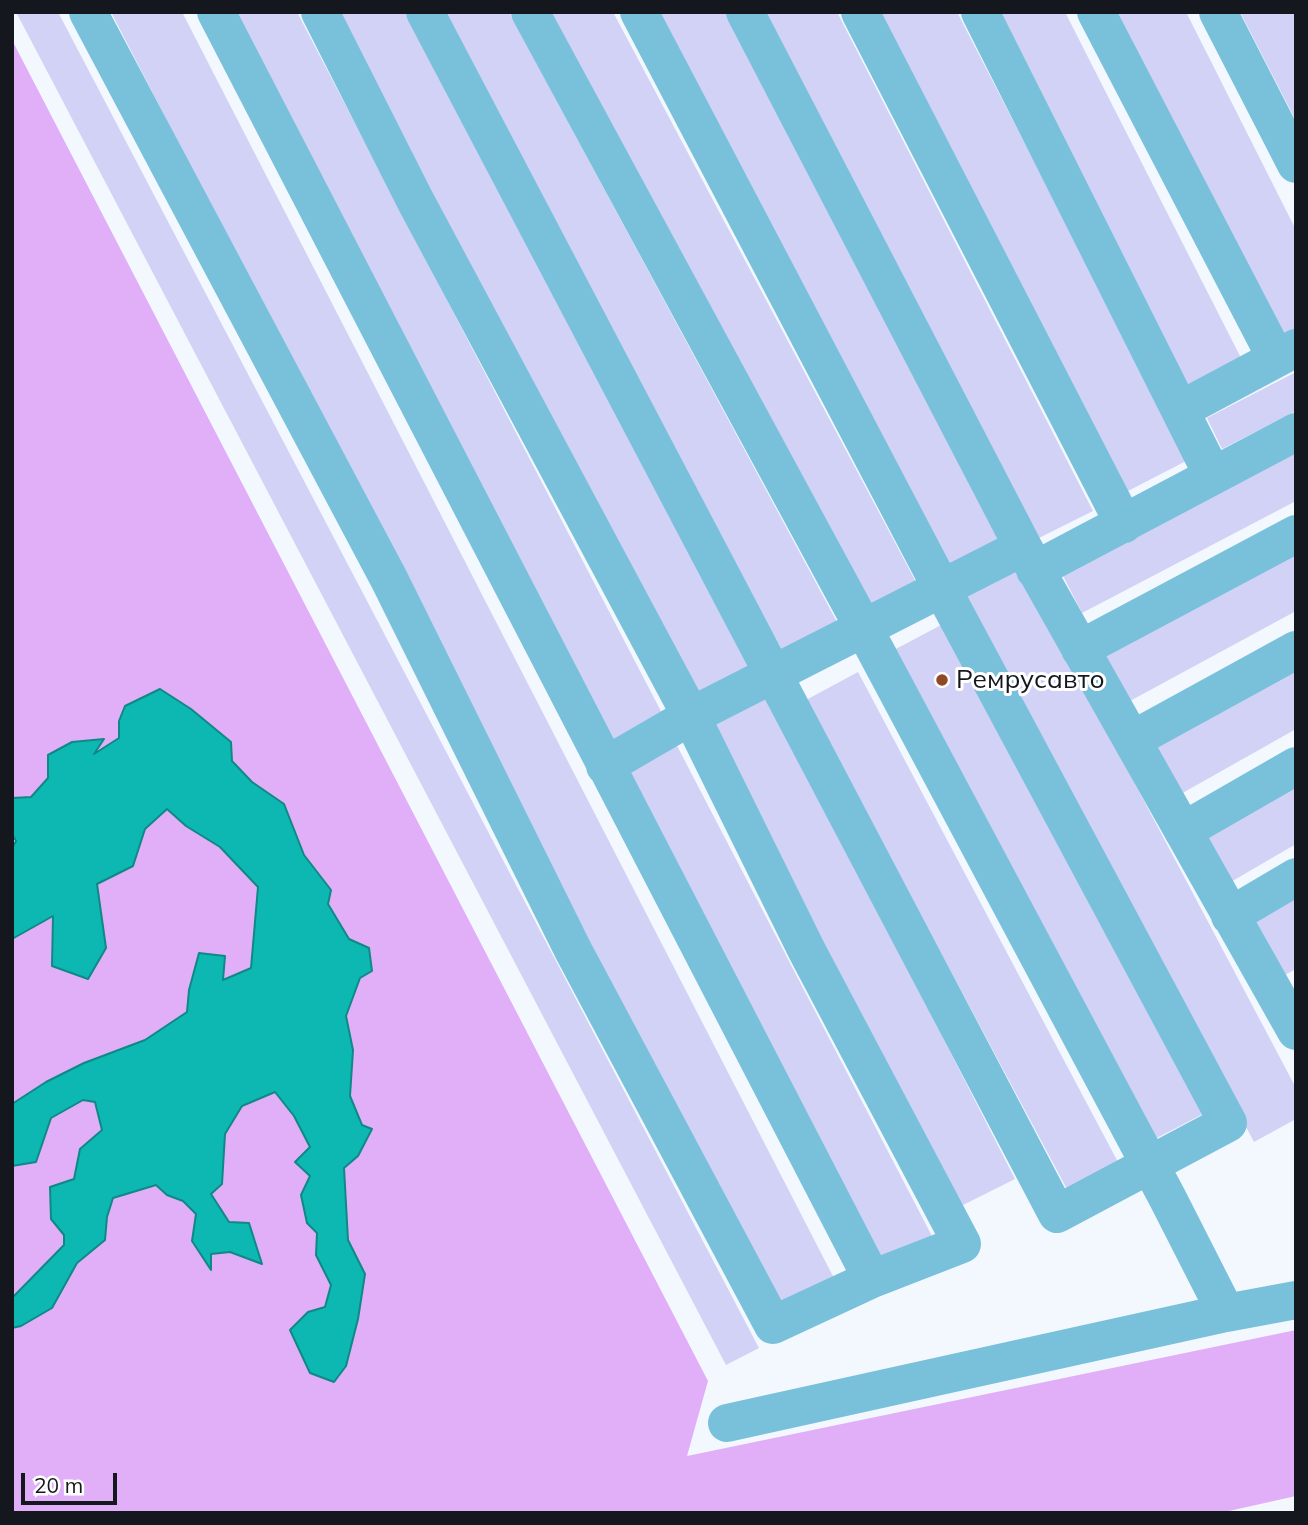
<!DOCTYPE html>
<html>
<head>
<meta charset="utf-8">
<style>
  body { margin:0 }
  #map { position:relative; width:1308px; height:1525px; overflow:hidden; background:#f3f8fe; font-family:Mulish,sans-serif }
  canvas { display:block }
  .frame { position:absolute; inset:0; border:14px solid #14181e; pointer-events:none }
  .scale { position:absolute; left:21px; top:1473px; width:96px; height:32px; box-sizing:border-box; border:4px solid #14181e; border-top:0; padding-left:9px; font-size:21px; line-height:24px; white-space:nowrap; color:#14181e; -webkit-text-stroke:5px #fff; paint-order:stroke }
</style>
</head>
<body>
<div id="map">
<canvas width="1308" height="1525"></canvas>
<div class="frame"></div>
<div class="scale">20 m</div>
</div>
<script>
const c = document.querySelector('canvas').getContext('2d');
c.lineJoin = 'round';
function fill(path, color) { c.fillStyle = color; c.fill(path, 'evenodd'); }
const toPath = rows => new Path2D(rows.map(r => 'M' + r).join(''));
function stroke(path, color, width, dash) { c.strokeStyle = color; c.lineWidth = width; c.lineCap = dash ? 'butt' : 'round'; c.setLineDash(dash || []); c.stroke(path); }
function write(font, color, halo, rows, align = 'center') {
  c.font = font + ' Mulish,sans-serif'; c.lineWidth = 6; c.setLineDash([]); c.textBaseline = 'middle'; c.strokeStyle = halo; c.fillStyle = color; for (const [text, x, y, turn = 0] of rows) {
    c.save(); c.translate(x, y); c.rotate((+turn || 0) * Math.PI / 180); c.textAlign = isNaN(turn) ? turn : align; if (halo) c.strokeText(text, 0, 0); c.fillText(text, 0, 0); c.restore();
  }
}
fill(toPath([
  [12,40,708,1381,687,1456,1296,1330,1296,1496,1220,1513,12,1513,12,1328,21,1326,52,1308,77,1263,105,1240,107,1217,113,1198,156,1185,167,1195,183,1201,196,1214,192,1241,211,1269,210,1254,230,1252,262,1264,229,1222,210,1194,222,1184,225,1134,242,1106,275,1092,294,1116,310,1147,310,1176,301,1195,317,1233,316,1255,331,1285,310,1373,365,1274,348,1240,344,1168,358,1156,362,1125,350,1096,353,1050,346,1016,360,978,369,948,349,939,328,903,331,890,304,855,284,804,252,782,232,760,230,742,119,721,120,738,91,756,103,740,72,742,49,754,48,778,31,797,12,798],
  [167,808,186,826,220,847,258,887,251,968,222,980,189,990,187,1012,145,1040,84,1063,46,1082,12,1104,12,939,53,916,106,948,97,884,133,866,145,829],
  [83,1100,95,1102,102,1130,80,1149,74,1179,52,1219,64,1235,64,1245,12,1298,12,1166,36,1162,51,1118]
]), '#e0aff7');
const water = toPath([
  [160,689,191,709,231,742,232,761,252,782,284,804,304,855,331,890,328,904,349,939,369,948,372,971,360,978,346,1016,353,1050,350,1096,362,1125,372,1129,358,1156,344,1168,348,1240,365,1274,358,1319,346,1366,334,1382,310,1373,290,1330,308,1312,325,1307,331,1285,316,1255,317,1233,307,1223,301,1195,310,1176,295,1162,310,1147,294,1116,275,1092,242,1106,225,1134,222,1184,211,1194,229,1222,249,1223,262,1264,230,1252,211,1254,211,1270,192,1241,196,1214,183,1201,167,1195,156,1185,113,1198,107,1217,105,1240,77,1263,52,1308,21,1326,12,1328,12,1298,64,1245,64,1235,51,1219,50,1187,74,1179,80,1149,102,1130,95,1102,83,1100,51,1118,36,1162,12,1166,12,1104,46,1082,84,1063,145,1040,187,1012,189,990,199,953,225,956,223,980,251,968,258,887,220,847,186,826,167,809,145,829,133,866,97,884,106,948,88,979,52,966,53,916,12,939,12,848,16,841,12,834,12,798,31,797,48,778,48,755,72,742,104,739,94,754,119,738,119,721,125,706,160,689]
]);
fill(water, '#0db8b3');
stroke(water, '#0f8886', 2);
fill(toPath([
  [16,12,58,12,759,1348,726,1365],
  [111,12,182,12,837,1284,781,1313],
  [226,12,297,12,665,719,609,748],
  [335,12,405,12,753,672,698,701],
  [440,12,509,12,837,622,783,652],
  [546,12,613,12,917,584,866,612],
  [650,12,726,12,1006,539,947,571],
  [761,12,837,12,1093,511,1033,541],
  [881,12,957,12,1188,460,1128,491],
  [995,12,1065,12,1241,358,1185,387],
  [1116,12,1186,12,1296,230,1296,330,1281,338],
  [1240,12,1296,12,1296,121],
  [1296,372,1296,411,1222,449,1207,418],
  [1296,441,1296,501,1082,613,1058,566],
  [1296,545,1296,611,1130,701,1102,650],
  [1019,565,1296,1088,1296,1119,1254,1142,963,594],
  [943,624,1203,1114,1151,1141,892,651],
  [1296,666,1296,729,1179,795,1152,747],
  [858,672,1119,1164,1068,1191,806,700],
  [767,693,1015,1179,955,1209,708,724],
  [674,740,933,1238,880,1265,621,768],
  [1296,781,1296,844,1229,883,1201,836],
  [1296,892,1296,969,1285,975,1251,918]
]), '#d1d2f5');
stroke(toPath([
  [88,12,389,579,573,950,773,1325,872,1279,962,1244,807,951,691,716,415,200,320,12],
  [216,12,872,1279],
  [425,12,1057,1214,1228,1123,941,587,639,12],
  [530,12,863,627,1167,1197,1226,1313],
  [860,12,1124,524],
  [980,12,1213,476],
  [1096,12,1276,358],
  [1218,12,1296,164],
  [1180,410,1296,348],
  [1023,547,1296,1031],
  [1035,570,1296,432],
  [1080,649,1296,534],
  [1132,740,1296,650],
  [605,766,691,716,1023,547,745,12],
  [1183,831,1296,766],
  [1230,916,1296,877],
  [727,1423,1226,1313,1296,1300]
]), '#79c1db', 38);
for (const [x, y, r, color] of [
  [942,680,7,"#904923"]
]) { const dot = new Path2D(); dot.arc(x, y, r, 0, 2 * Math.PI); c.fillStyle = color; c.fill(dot); stroke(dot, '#fff', 2.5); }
write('26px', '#14181e', '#fff', [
  ["Ремрусавто",956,680]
], 'left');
</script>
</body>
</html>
